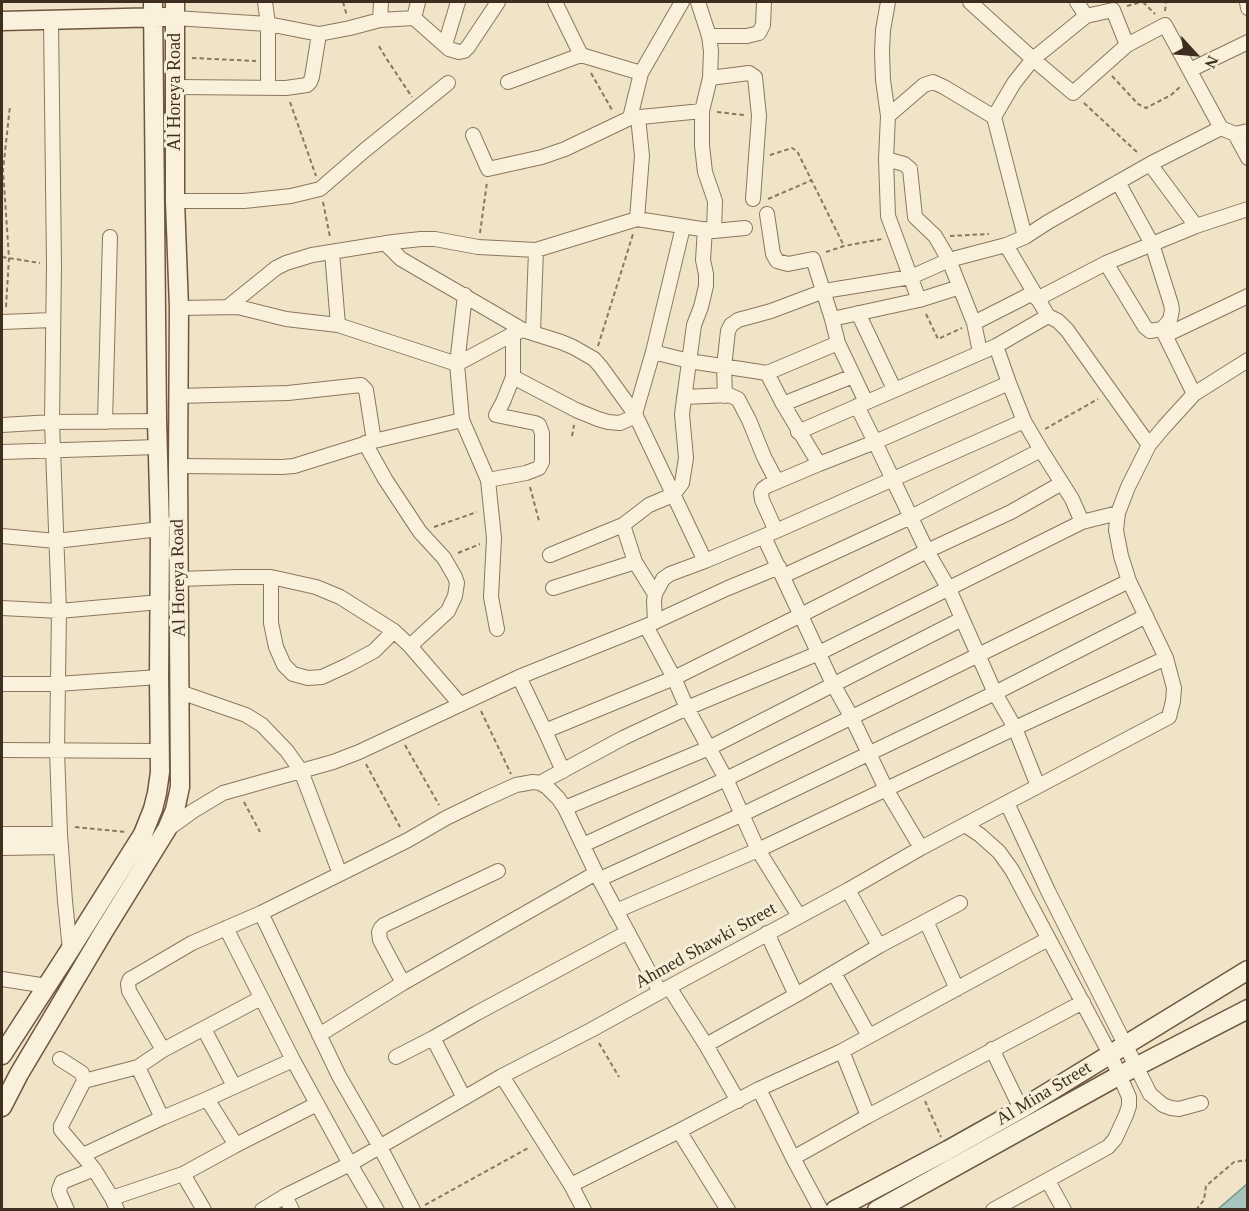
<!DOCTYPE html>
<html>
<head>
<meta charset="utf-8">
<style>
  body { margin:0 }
  #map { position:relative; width:1249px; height:1211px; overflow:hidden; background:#f0e4c8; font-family:"Times New Roman",serif }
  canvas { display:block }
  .frame { position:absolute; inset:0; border:3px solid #3d2e20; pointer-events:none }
  .north { position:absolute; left:1165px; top:24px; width:60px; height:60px; -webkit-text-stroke:4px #f7eed8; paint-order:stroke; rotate:116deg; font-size:16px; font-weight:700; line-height:24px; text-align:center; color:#3d2e20 }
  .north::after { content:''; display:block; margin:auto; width:21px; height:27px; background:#3d2e20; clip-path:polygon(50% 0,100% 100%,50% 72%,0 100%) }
</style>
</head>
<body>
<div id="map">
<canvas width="1249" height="1211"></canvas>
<div class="frame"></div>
<div class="north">N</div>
</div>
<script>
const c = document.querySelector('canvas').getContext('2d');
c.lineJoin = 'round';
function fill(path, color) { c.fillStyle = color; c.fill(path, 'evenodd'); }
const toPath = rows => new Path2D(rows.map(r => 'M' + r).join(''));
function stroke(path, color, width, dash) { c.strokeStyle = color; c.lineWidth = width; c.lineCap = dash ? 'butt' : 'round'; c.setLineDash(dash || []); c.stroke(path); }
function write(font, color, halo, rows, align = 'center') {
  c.font = font + ' "Times New Roman",serif'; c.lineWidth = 6; c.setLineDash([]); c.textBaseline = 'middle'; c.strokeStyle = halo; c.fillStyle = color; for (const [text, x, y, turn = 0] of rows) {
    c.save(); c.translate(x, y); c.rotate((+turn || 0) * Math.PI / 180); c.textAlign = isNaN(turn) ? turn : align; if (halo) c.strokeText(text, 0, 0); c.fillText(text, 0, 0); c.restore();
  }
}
const water = toPath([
  [1247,1184,1247,1209,1218,1209,1247,1184]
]);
fill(water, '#a9c4bc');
stroke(water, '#6f938a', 1.5);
const minor = toPath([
  [265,2,268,24,268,87],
  [555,2,581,55],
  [698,2,709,36,711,51,710,78,702,111,702,146,705,172,715,201,714,231],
  [888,2,883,30,882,52,883,80,888,116,886,159,888,216,919,300],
  [970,2,1033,59,1073,93,1127,45,1165,25,1221,128],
  [1077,2,1086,16],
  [1247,2,1248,8],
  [175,18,268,24,319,34,350,28,380,20,414,18,449,49,459,52,464,51,468,47,498,2],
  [414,18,418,2],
  [51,20,54,265,52,422,59,611,57,751,60,834,65,901,70,950],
  [380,20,381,2],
  [709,36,747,36,759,33,763,25,764,2],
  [445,45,458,2],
  [1190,70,1248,42],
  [710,78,749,73,755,77,759,116,753,199],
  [508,82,581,55,641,73],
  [176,87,286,88,307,85,310,82,312,77,319,34],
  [888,116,924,85,933,82,944,87,994,117],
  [630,118,641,73,682,2],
  [1235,134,1248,158],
  [473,135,488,169,542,157,565,149,630,118,702,111],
  [886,159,904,164,910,169,915,217,935,236,949,260,974,323,980,352],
  [1150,164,1196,226],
  [175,201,244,201,291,196,320,189,365,150,448,83],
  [767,214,773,254,777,261,788,264,813,259,832,319,838,343,866,402],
  [637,219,642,156,638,117],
  [1025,237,994,117,1014,83,1033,59,1086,16,1113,10,1127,45],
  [385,243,401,259,523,330],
  [1006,245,1048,316,1058,321,1067,330,1149,445],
  [332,252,338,325],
  [1106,263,1145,327,1150,331,1162,329,1170,320,1172,310,1171,304,1152,244,1118,182],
  [465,295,457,364,462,420,488,480,494,538,491,597,497,629],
  [1037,299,1106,263,1196,226,1248,209],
  [229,306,276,268,286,263,312,255,393,242,421,239,435,239,478,247,536,250,637,219,714,231,745,228],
  [179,308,238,307,286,319,338,325,457,364,513,334,523,330,561,342,573,347,594,359,601,367,635,414,705,561],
  [858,313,894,389],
  [832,319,919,300,960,287],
  [2,322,52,320],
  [974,323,1033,293],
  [1162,329,1194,394],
  [533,332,536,250],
  [1166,335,1248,296],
  [996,346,1009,383,1024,421,1041,450,1072,499,1082,522],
  [653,352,689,361,767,373,838,343],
  [767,373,783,404,819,464,875,442,1009,383],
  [513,377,576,410,598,419,608,422,620,423,629,419,635,414,653,352,683,227],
  [178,396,288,393,361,385,366,390,374,441],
  [725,396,724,367,728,331,731,325,738,320,771,311,824,291,911,277,949,260,1006,245,1025,237,1048,222,1150,164,1221,128,1235,134,1248,131],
  [684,397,729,395,738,399,749,420,764,457,777,482],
  [783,404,853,376],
  [857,406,875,442,927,551,949,589,995,693,1015,728,1038,786],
  [105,422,110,237],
  [2,425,52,422,157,421],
  [798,432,996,346,1048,316],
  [365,443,385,479,420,532,444,558,455,577,457,583,455,596,448,611,410,646],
  [2,452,158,447],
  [178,466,282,467,294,466,374,441,462,420],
  [488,480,526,473,539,468,542,462,542,433,539,425,535,423,496,415,503,402,513,377,513,334],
  [776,531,1024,421],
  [2,536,56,541,160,529],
  [764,537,833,684,852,718,886,789,921,848],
  [550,555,623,525,649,505,673,495,682,483,686,458,682,414,694,325,701,307,706,286,706,274,703,260,705,229],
  [635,562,655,594],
  [783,576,911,517,1041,450],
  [271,577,271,623,276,647,284,665,293,674,308,678,322,677,348,665,374,651,394,631],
  [179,579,237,577,271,577,316,587,340,597,394,631,410,646,460,704],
  [553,588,635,562,623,525],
  [2,608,59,611,160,602],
  [655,622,654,601,655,594,663,579,670,574,705,561,776,531,762,500,761,493,763,489,767,486,819,464],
  [646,626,674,678,687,708,726,779,758,850,799,916],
  [519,677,545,731,674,678,801,615,927,551,1011,512,1062,483],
  [2,684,57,684,159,677],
  [180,692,246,715,262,725,287,751,301,771,340,874],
  [545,731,563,771],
  [2,750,159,751],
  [540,783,623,738,687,708,819,653,1082,522,1118,513],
  [1007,803,1048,891,1150,1094,1163,1105,1171,1108,1179,1109,1201,1103],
  [565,808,709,748,962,619],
  [965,825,980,835,999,852,1012,870,1110,1054,1129,1097,1129,1106,1126,1115,1115,1139,1108,1147,993,1210],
  [168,829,193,811,223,793,333,762,359,752,519,677,646,626,728,588,779,567],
  [2,834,60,834],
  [583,845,726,779,1129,581],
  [2,848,61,847],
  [600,879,741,815,995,693,1146,616],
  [848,890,879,946],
  [616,911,758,850,1015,728,1166,658],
  [261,913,339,1076,380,1147,413,1210],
  [926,921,957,989],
  [226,928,293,1060,350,1164,377,1210],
  [767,933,796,995],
  [834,973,869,1036],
  [2,979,47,986],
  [403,983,380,940,379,932,381,928,384,925,498,871],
  [669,987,706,1045,738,1101],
  [204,1029,234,1086],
  [319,1035,403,983,596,873],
  [433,1038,464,1098],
  [706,1045,796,995,879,946,960,903],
  [992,1049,1021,1109],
  [163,1050,129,991,128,984,130,979,134,977,192,943,261,913,340,874,408,840,446,818,485,799,516,785,533,782,540,783,547,787,558,798,565,808,596,873,660,992],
  [842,1051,868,1116],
  [396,1057,433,1038,477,1013,628,932],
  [60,1059,82,1073,84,1081,61,1126,61,1130,94,1169,112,1198,117,1210],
  [138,1067,162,1118],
  [502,1076,571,1185,584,1210],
  [84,1081,138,1067,163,1050,261,998],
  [759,1089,793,1158,821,1210],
  [207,1099,236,1145],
  [679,1131,728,1210],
  [83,1155,162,1118,207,1099,293,1060],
  [793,1158,868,1116,1083,1002],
  [183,1174,204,1210],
  [1048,1181,1064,1210],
  [571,1185,679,1131,759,1089,842,1051,1048,939],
  [285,1196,292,1210],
  [112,1198,183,1174,236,1145,317,1104],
  [67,1210,60,1194,59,1190,62,1182,94,1169],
  [262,1210,285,1196,350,1164,502,1076,591,1030,660,992,848,890,921,848,1169,717,1173,701,1174,688,1166,658,1129,581,1121,556,1116,530,1118,513,1128,487,1149,445,1164,427,1194,394,1248,360]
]);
const secondary = toPath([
  [2,21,165,17],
  [2,1055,70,950,143,834,153,809,157,793,160,772,159,677,160,529,157,421,153,2],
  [2,1107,19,1074,104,931,167,829,175,810,180,787,178,466,179,308,175,201,175,2],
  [835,1210,948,1150,1021,1109,1248,970],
  [877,1210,1120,1075,1248,1009]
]);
stroke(minor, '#8d765c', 16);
stroke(secondary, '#6f573f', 21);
stroke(toPath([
  [343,2,347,16],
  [1143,2,1155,14],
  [1127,6,1142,2],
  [1165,11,1166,2],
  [379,46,386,58,412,97],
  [192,58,256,61],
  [591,73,612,110],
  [1112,76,1138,104,1146,108,1171,95,1182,85],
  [290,102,316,176],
  [1084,103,1139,154],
  [717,112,744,115],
  [770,155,792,148,797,151,844,246],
  [768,199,812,180],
  [323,202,330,237],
  [480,233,487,182],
  [950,236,989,234],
  [826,252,844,246,882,239],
  [2,257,40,263],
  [6,307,9,258,3,170,10,106],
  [926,314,938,339,962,328],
  [598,346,633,234],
  [1045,429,1098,399],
  [572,436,574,425],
  [530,487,539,521],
  [434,527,477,512],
  [458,553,480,544],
  [481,711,511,774],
  [405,745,439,805],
  [366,764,400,827],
  [244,802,260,832],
  [75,827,126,832],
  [599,1043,619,1077],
  [925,1101,941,1137],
  [425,1205,530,1147],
  [1196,1210,1204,1200,1206,1186,1234,1162,1248,1160]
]), '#8d765c', 2, [4.5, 3]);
stroke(minor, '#faf1dc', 14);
stroke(secondary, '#faf1dc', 18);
write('18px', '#3d2e20', '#f7eed8', [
  ["Al Horeya Road",175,92,-90],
  ["Al Horeya Road",179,578,-91],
  ["Ahmed Shawki Street",706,946,-29],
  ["Al Mina Street",1044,1094,-31]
]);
</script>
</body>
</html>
